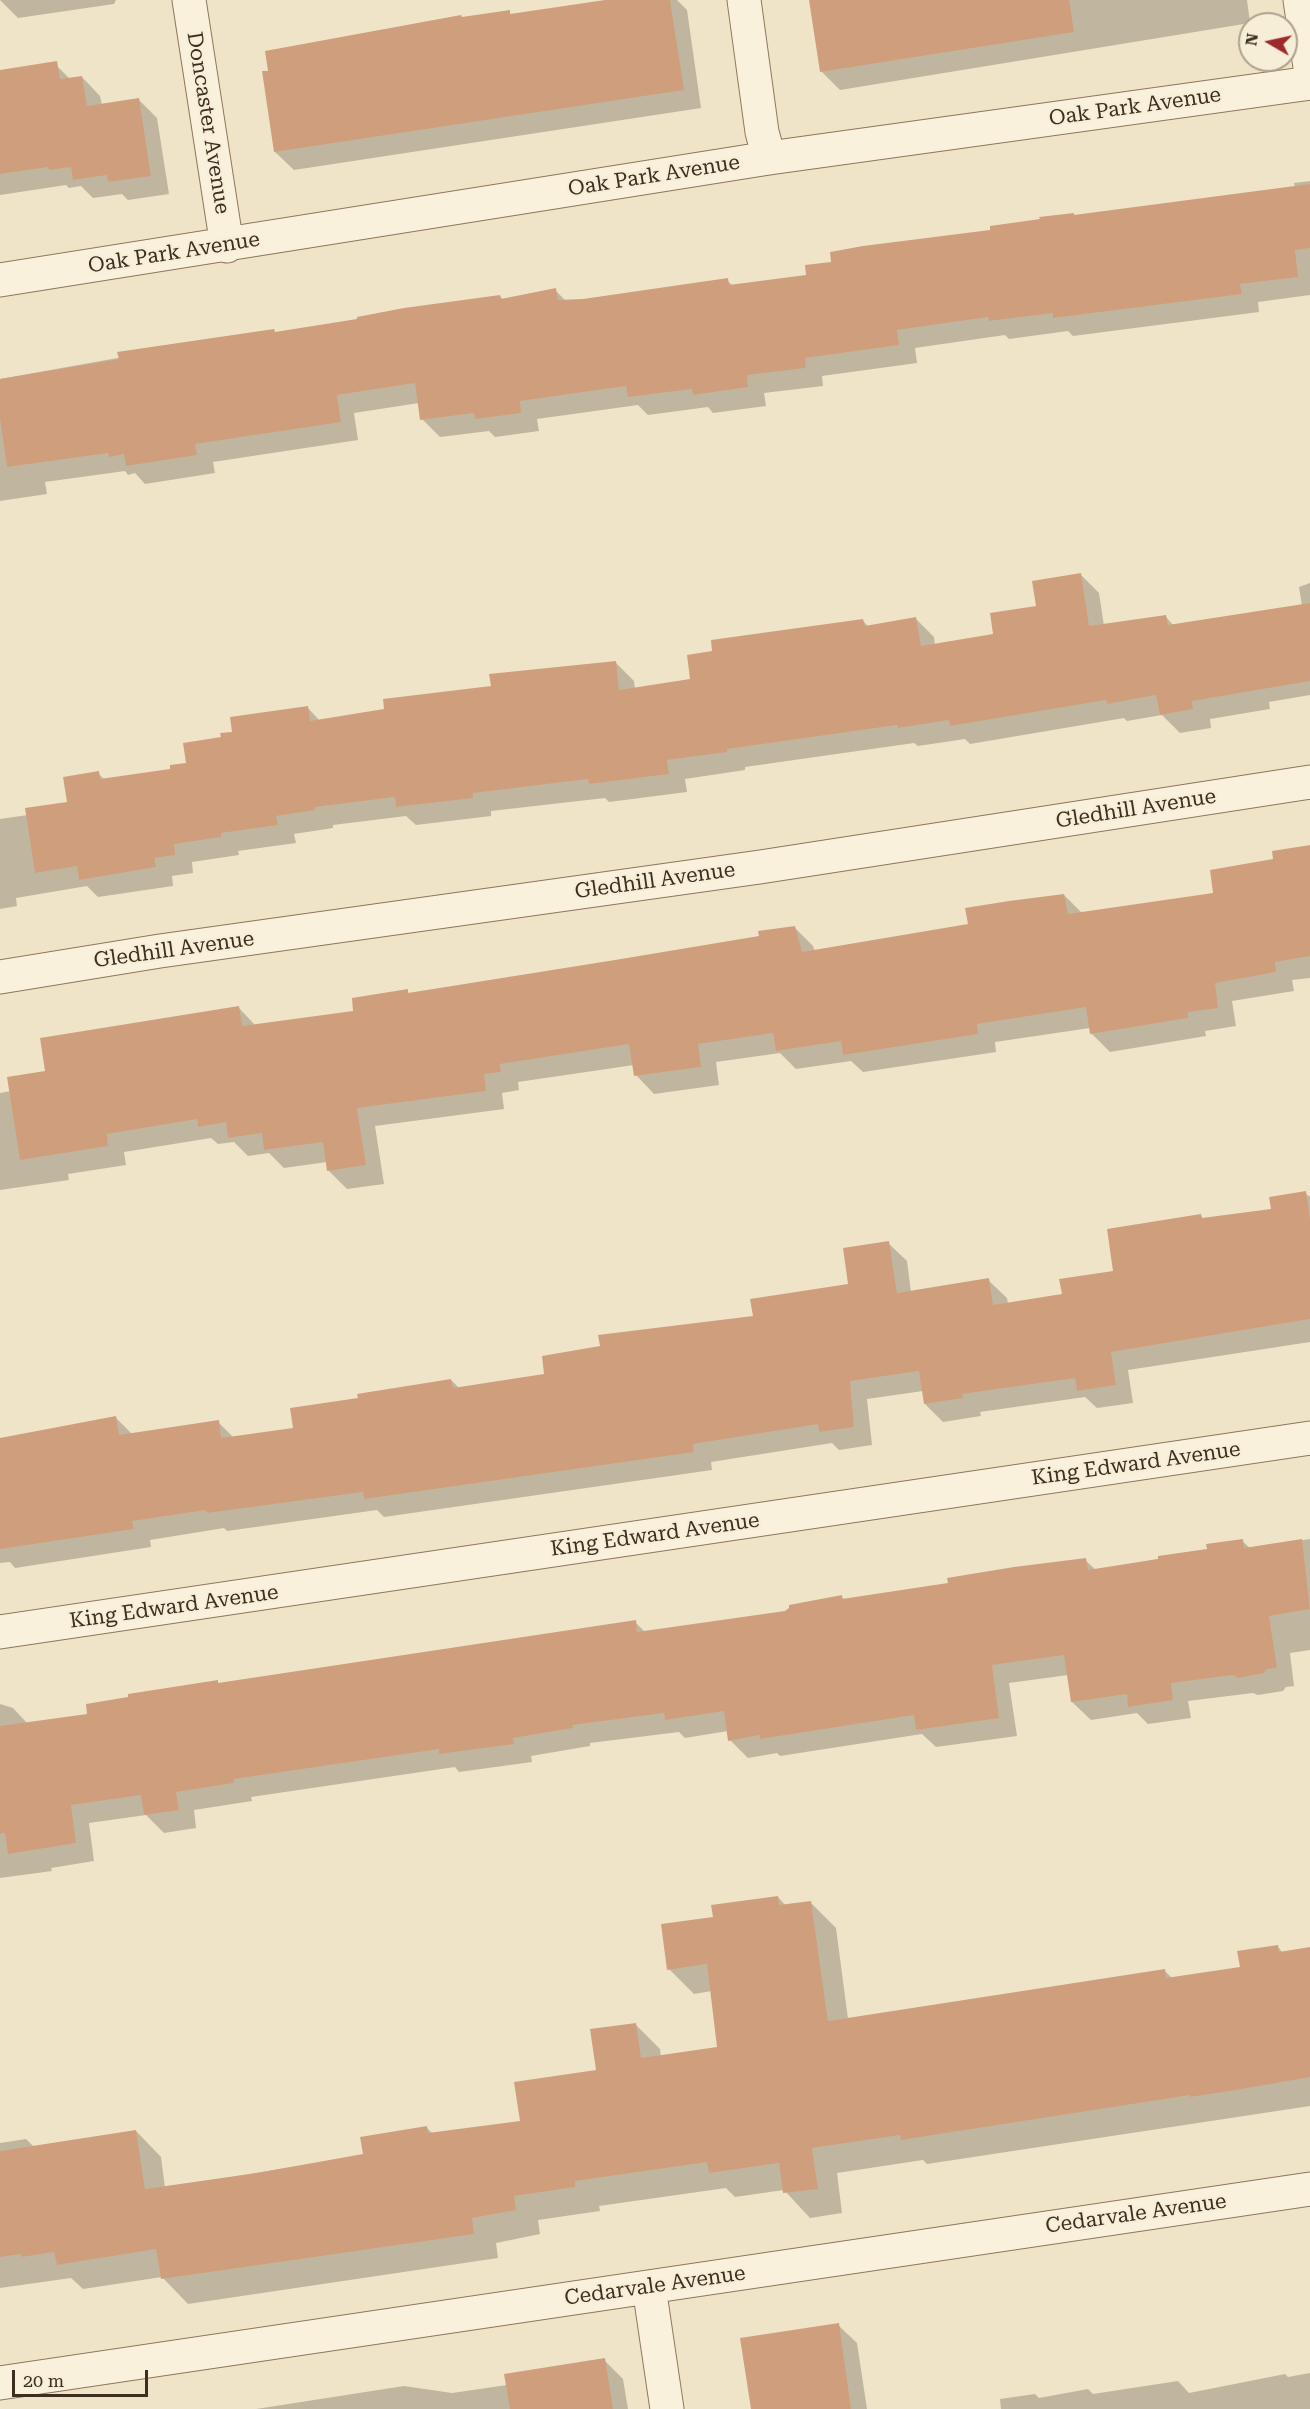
<!DOCTYPE html>
<html>
<head>
<meta charset="utf-8">
<style>
  body { margin:0 }
  #map { position:relative; width:1310px; height:2409px; overflow:hidden; background:#f0e4c8; font-family:"Roboto Serif",serif }
  canvas { display:block }
  .north { position:absolute; left:1238px; top:12px; width:60px; height:60px; box-sizing:border-box; background:#f7eed8; border:2px solid #ada18e; border-radius:50%; rotate:279deg; font-size:16px; font-weight:700; line-height:24px; text-align:center; color:#3d2e20 }
  .north::after { content:''; display:block; margin:auto; width:21px; height:27px; background:#9e2a2b; clip-path:polygon(50% 0,100% 100%,50% 72%,0 100%) }
  .scale { position:absolute; left:12px; top:2370px; width:136px; height:27px; box-sizing:border-box; border:3px solid #3d2e20; border-top:0; padding-left:8px; font-size:18px; line-height:21px; white-space:nowrap; color:#3d2e20; -webkit-text-stroke:4px #f7eed8; paint-order:stroke }
</style>
</head>
<body>
<div id="map">
<canvas width="1310" height="2409"></canvas>
<div class="north">N</div>
<div class="scale">20 m</div>
</div>
<script>
const c = document.querySelector('canvas').getContext('2d');
c.lineJoin = 'round';
function fill(path, color) { c.fillStyle = color; c.fill(path, 'evenodd'); }
const toPath = rows => new Path2D(rows.map(r => 'M' + r).join(''));
function stroke(path, color, width, dash) { c.strokeStyle = color; c.lineWidth = width; c.lineCap = dash ? 'butt' : 'round'; c.setLineDash(dash || []); c.stroke(path); }
function write(font, color, halo, rows, align = 'center') {
  c.font = font + ' "Roboto Serif",serif'; c.lineWidth = 4.5; c.setLineDash([]); c.textBaseline = 'middle'; c.strokeStyle = halo; c.fillStyle = color; for (const [text, x, y, turn = 0] of rows) {
    c.save(); c.translate(x, y); c.rotate((+turn || 0) * Math.PI / 180); c.textAlign = isNaN(turn) ? turn : align; if (halo) c.strokeText(text, 0, 0); c.fillText(text, 0, 0); c.restore();
  }
}
fill(toPath([
  [0,0,116,0,114,4,18,18],
  [613,0,677,0,687,10,701,108,294,170,275,152,270,72,463,19,509,12,512,15],
  [811,0,1247,0,1250,23,840,90,822,72],
  [57,66,70,79,82,77,100,96,102,105,139,100,157,118,169,194,128,200,122,194,93,198,81,186,69,188,66,185,0,195,0,75],
  [1310,181,1310,295,1258,302,1259,312,1073,336,1068,331,1009,339,1005,335,915,348,917,363,822,376,823,386,764,393,766,406,713,413,708,407,648,415,638,405,537,419,539,431,495,437,489,431,440,437,422,419,419,403,354,413,358,440,213,462,215,473,145,484,135,473,128,475,125,471,45,482,47,494,0,501,0,379,274,330,276,333,500,296,503,300,555,290,566,301,583,300,727,280,733,286,808,276,1073,214,1076,217,1295,187,1294,183],
  [1080,574,1099,593,1104,626,1166,617,1174,626,1302,606,1299,587,1310,583,1310,695,1269,702,1270,709,1210,719,1211,728,1180,733,1162,715,1127,721,1124,718,970,744,965,739,918,746,914,743,745,767,745,770,685,779,687,792,609,802,605,798,491,811,491,816,416,825,406,816,333,825,333,828,294,834,296,843,238,851,239,855,192,862,193,873,172,876,173,886,98,897,87,886,16,898,17,906,0,909,0,819,28,815,69,803,98,773,105,780,172,770,188,764,234,733,308,708,320,721,386,711,615,662,634,681,635,689,691,680,863,621,869,627,916,619,934,637,935,645,995,636],
  [1310,850,1310,978,1292,980,1294,991,1232,1001,1236,1026,1205,1031,1206,1036,1110,1052,1091,1033,1090,1028,995,1042,996,1052,863,1072,851,1061,796,1069,780,1053,716,1062,719,1085,654,1094,636,1075,634,1065,518,1082,519,1090,502,1093,504,1109,375,1126,384,1184,347,1189,328,1170,327,1162,284,1168,269,1153,248,1156,234,1142,218,1144,211,1138,124,1152,126,1165,68,1174,69,1180,0,1190,0,1093,11,1091,46,1072,238,1007,256,1026,355,1012,407,991,410,994,760,937,794,927,813,946,815,952,969,925,1064,895,1082,913,1215,894,1275,860],
  [1305,1193,1310,1197,1310,1342,1128,1370,1133,1403,1097,1408,1085,1397,980,1412,981,1416,943,1422,925,1404,923,1391,867,1399,872,1445,839,1450,832,1443,711,1462,712,1470,384,1517,377,1510,227,1531,224,1528,150,1540,151,1547,15,1568,10,1562,0,1563,0,1440,116,1418,133,1435,218,1422,234,1438,294,1429,360,1400,451,1380,459,1388,546,1375,755,1318,850,1285,888,1243,907,1261,911,1292,988,1280,1007,1298,1008,1304,1064,1296,1115,1272,1201,1216,1204,1220,1273,1210],
  [1310,1539,1310,1650,1290,1653,1294,1686,1286,1687,1283,1691,1258,1695,1253,1693,1188,1701,1191,1718,1148,1724,1137,1713,1091,1720,1072,1702,1068,1675,1009,1683,1017,1736,936,1747,922,1734,780,1756,777,1753,748,1758,730,1740,728,1731,685,1738,679,1732,590,1743,590,1746,531,1756,532,1762,459,1772,455,1767,251,1797,252,1801,194,1810,196,1828,164,1833,146,1815,89,1823,94,1861,51,1868,52,1871,0,1878,0,1704,13,1708,28,1724,88,1715,219,1684,635,1622,645,1632,785,1612,841,1596,845,1600,949,1585,1085,1560,1096,1570,1209,1550,1242,1541,1250,1548],
  [778,1897,786,1906,811,1903,836,1928,848,2019,1164,1970,1172,1978,1241,1968,1278,1947,1283,1953,1310,1949,1310,2106,927,2164,923,2160,837,2173,842,2213,810,2218,784,2190,735,2197,726,2188,599,2206,600,2211,538,2220,540,2234,496,2243,498,2258,188,2304,162,2277,83,2289,71,2278,0,2288,0,2143,26,2139,34,2147,136,2131,161,2157,165,2188,364,2155,426,2127,433,2134,521,2122,598,2072,635,2024,660,2049,661,2057,719,2049,712,1991,694,1994,669,1969,714,1918],
  [838,2325,857,2343,867,2409,752,2409],
  [604,2360,623,2379,628,2409,256,2409,404,2386,452,2393,507,2385],
  [1310,2373,1310,2409,1001,2409,1000,2399,1035,2394,1039,2398,1088,2389,1093,2394,1178,2381,1189,2393,1285,2374,1288,2377]
]), '#0003');
fill(toPath([
  [605,0,670,0,684,90,274,152,262,71,268,71,265,51,461,15,462,17,510,10,510,14],
  [809,0,1069,0,1074,32,820,72],
  [57,61,60,79,82,76,87,106,139,98,151,176,108,182,107,175,73,180,71,167,49,170,48,167,0,174,0,70],
  [1310,184,1310,248,1295,250,1298,277,1240,284,1242,294,1053,318,1053,313,989,321,988,317,897,330,899,345,805,358,806,368,747,375,748,387,693,395,692,389,628,397,626,386,520,401,521,413,475,419,474,413,420,420,415,383,337,395,341,422,195,444,197,455,126,466,124,454,109,457,108,453,7,467,0,419,0,379,119,359,117,352,274,329,275,332,357,319,357,317,404,308,500,295,501,299,556,288,558,300,583,299,728,278,729,285,806,275,805,265,831,262,830,252,863,246,990,230,990,226,1040,219,1039,217,1074,213,1074,215],
  [1081,573,1089,626,1166,615,1168,625,1310,603,1310,681,1192,701,1193,709,1160,715,1156,695,1107,704,1106,700,950,726,949,720,898,728,897,725,727,749,727,752,667,760,669,774,589,784,588,779,473,793,473,798,396,807,395,797,315,807,315,810,276,816,278,825,221,833,221,837,174,844,175,855,154,858,156,867,79,880,77,866,35,873,25,808,67,802,63,777,99,771,100,779,170,769,170,765,186,763,183,743,221,737,220,733,232,732,230,717,308,706,310,721,384,709,383,699,491,686,489,674,616,661,619,690,690,679,687,655,712,651,711,640,863,619,865,626,916,617,921,646,993,634,990,613,1036,606,1032,581],
  [1310,845,1310,956,1275,962,1276,972,1215,983,1218,1008,1188,1012,1188,1018,1090,1034,1086,1007,977,1024,978,1034,843,1055,841,1041,776,1051,773,1033,698,1044,701,1067,634,1076,629,1044,500,1064,501,1072,484,1074,486,1091,357,1108,366,1165,327,1171,323,1142,264,1150,262,1133,228,1138,226,1122,198,1127,197,1119,107,1134,108,1146,20,1160,7,1077,45,1071,40,1038,239,1006,242,1026,353,1011,352,998,408,989,408,993,615,960,759,936,758,931,795,926,802,952,968,924,965,908,1009,901,1064,894,1068,914,1213,893,1210,870,1273,859,1272,851],
  [1306,1191,1310,1220,1310,1319,1111,1352,1116,1385,1077,1391,1075,1378,962,1394,963,1398,924,1404,919,1371,850,1381,854,1427,819,1432,818,1424,693,1444,694,1452,364,1499,363,1492,207,1513,206,1510,132,1521,134,1529,0,1549,0,1438,116,1416,119,1435,219,1420,221,1438,293,1428,290,1408,358,1398,357,1394,451,1379,453,1388,544,1374,542,1356,600,1346,598,1335,753,1316,750,1299,848,1284,843,1248,889,1241,897,1293,989,1278,993,1305,1062,1294,1059,1279,1113,1271,1107,1229,1201,1214,1202,1218,1271,1209,1269,1197],
  [1243,1539,1244,1548,1302,1539,1310,1609,1269,1616,1277,1668,1267,1669,1264,1673,1238,1678,1233,1675,1171,1683,1173,1700,1128,1707,1127,1694,1071,1702,1064,1655,992,1665,999,1718,916,1730,914,1715,760,1739,760,1735,728,1741,724,1711,665,1720,664,1713,572,1725,573,1728,513,1738,514,1744,439,1754,439,1749,234,1779,234,1783,176,1792,179,1810,144,1815,141,1795,71,1805,76,1843,8,1854,5,1833,0,1834,0,1726,87,1714,86,1704,128,1697,128,1694,218,1680,218,1683,636,1620,637,1632,785,1611,789,1608,789,1605,842,1595,842,1599,948,1583,947,1578,1014,1567,1086,1558,1088,1570,1158,1559,1158,1556,1207,1549,1206,1544],
  [778,1896,779,1905,811,1901,828,2021,1165,1969,1166,1978,1240,1967,1237,1951,1278,1945,1279,1952,1310,1947,1310,2077,1236,2090,1190,2097,1190,2095,901,2140,900,2135,812,2148,818,2189,783,2193,779,2163,709,2173,707,2162,575,2181,575,2187,514,2196,516,2210,472,2218,474,2234,161,2279,156,2249,57,2265,54,2252,22,2257,21,2254,0,2257,0,2151,136,2130,145,2189,257,2173,363,2154,360,2137,427,2126,428,2133,520,2121,514,2082,596,2070,590,2029,636,2023,641,2058,717,2047,707,1964,667,1970,661,1924,713,1917,711,1905],
  [839,2323,851,2409,751,2409,740,2338],
  [605,2358,613,2409,510,2409,504,2374]
]), '#cf9f7d');
const minor = toPath([
  [189,0,227,246],
  [744,0,762,132,769,158],
  [1300,0,1310,67],
  [0,280,769,158,1310,83],
  [0,977,160,951,760,867,1310,782],
  [0,1632,1310,1438],
  [649,2287,667,2409],
  [0,2383,1310,2189]
]);
stroke(minor, '#8d765c', 35);
stroke(minor, '#faf1dc', 33);
write('21px', '#3d2e20', '#f7eed8', [
  ["Oak Park Avenue",1135,107,-8],
  ["Doncaster Avenue",208,123,81],
  ["Oak Park Avenue",654,176,-9],
  ["Oak Park Avenue",174,253,-9],
  ["Gledhill Avenue",1136,809,-9],
  ["Gledhill Avenue",655,881,-8],
  ["Gledhill Avenue",174,950,-8],
  ["King Edward Avenue",1136,1464,-8],
  ["King Edward Avenue",655,1535,-8],
  ["King Edward Avenue",174,1607,-8],
  ["Cedarvale Avenue",1136,2214,-8],
  ["Cedarvale Avenue",655,2286,-8]
]);
</script>
</body>
</html>
